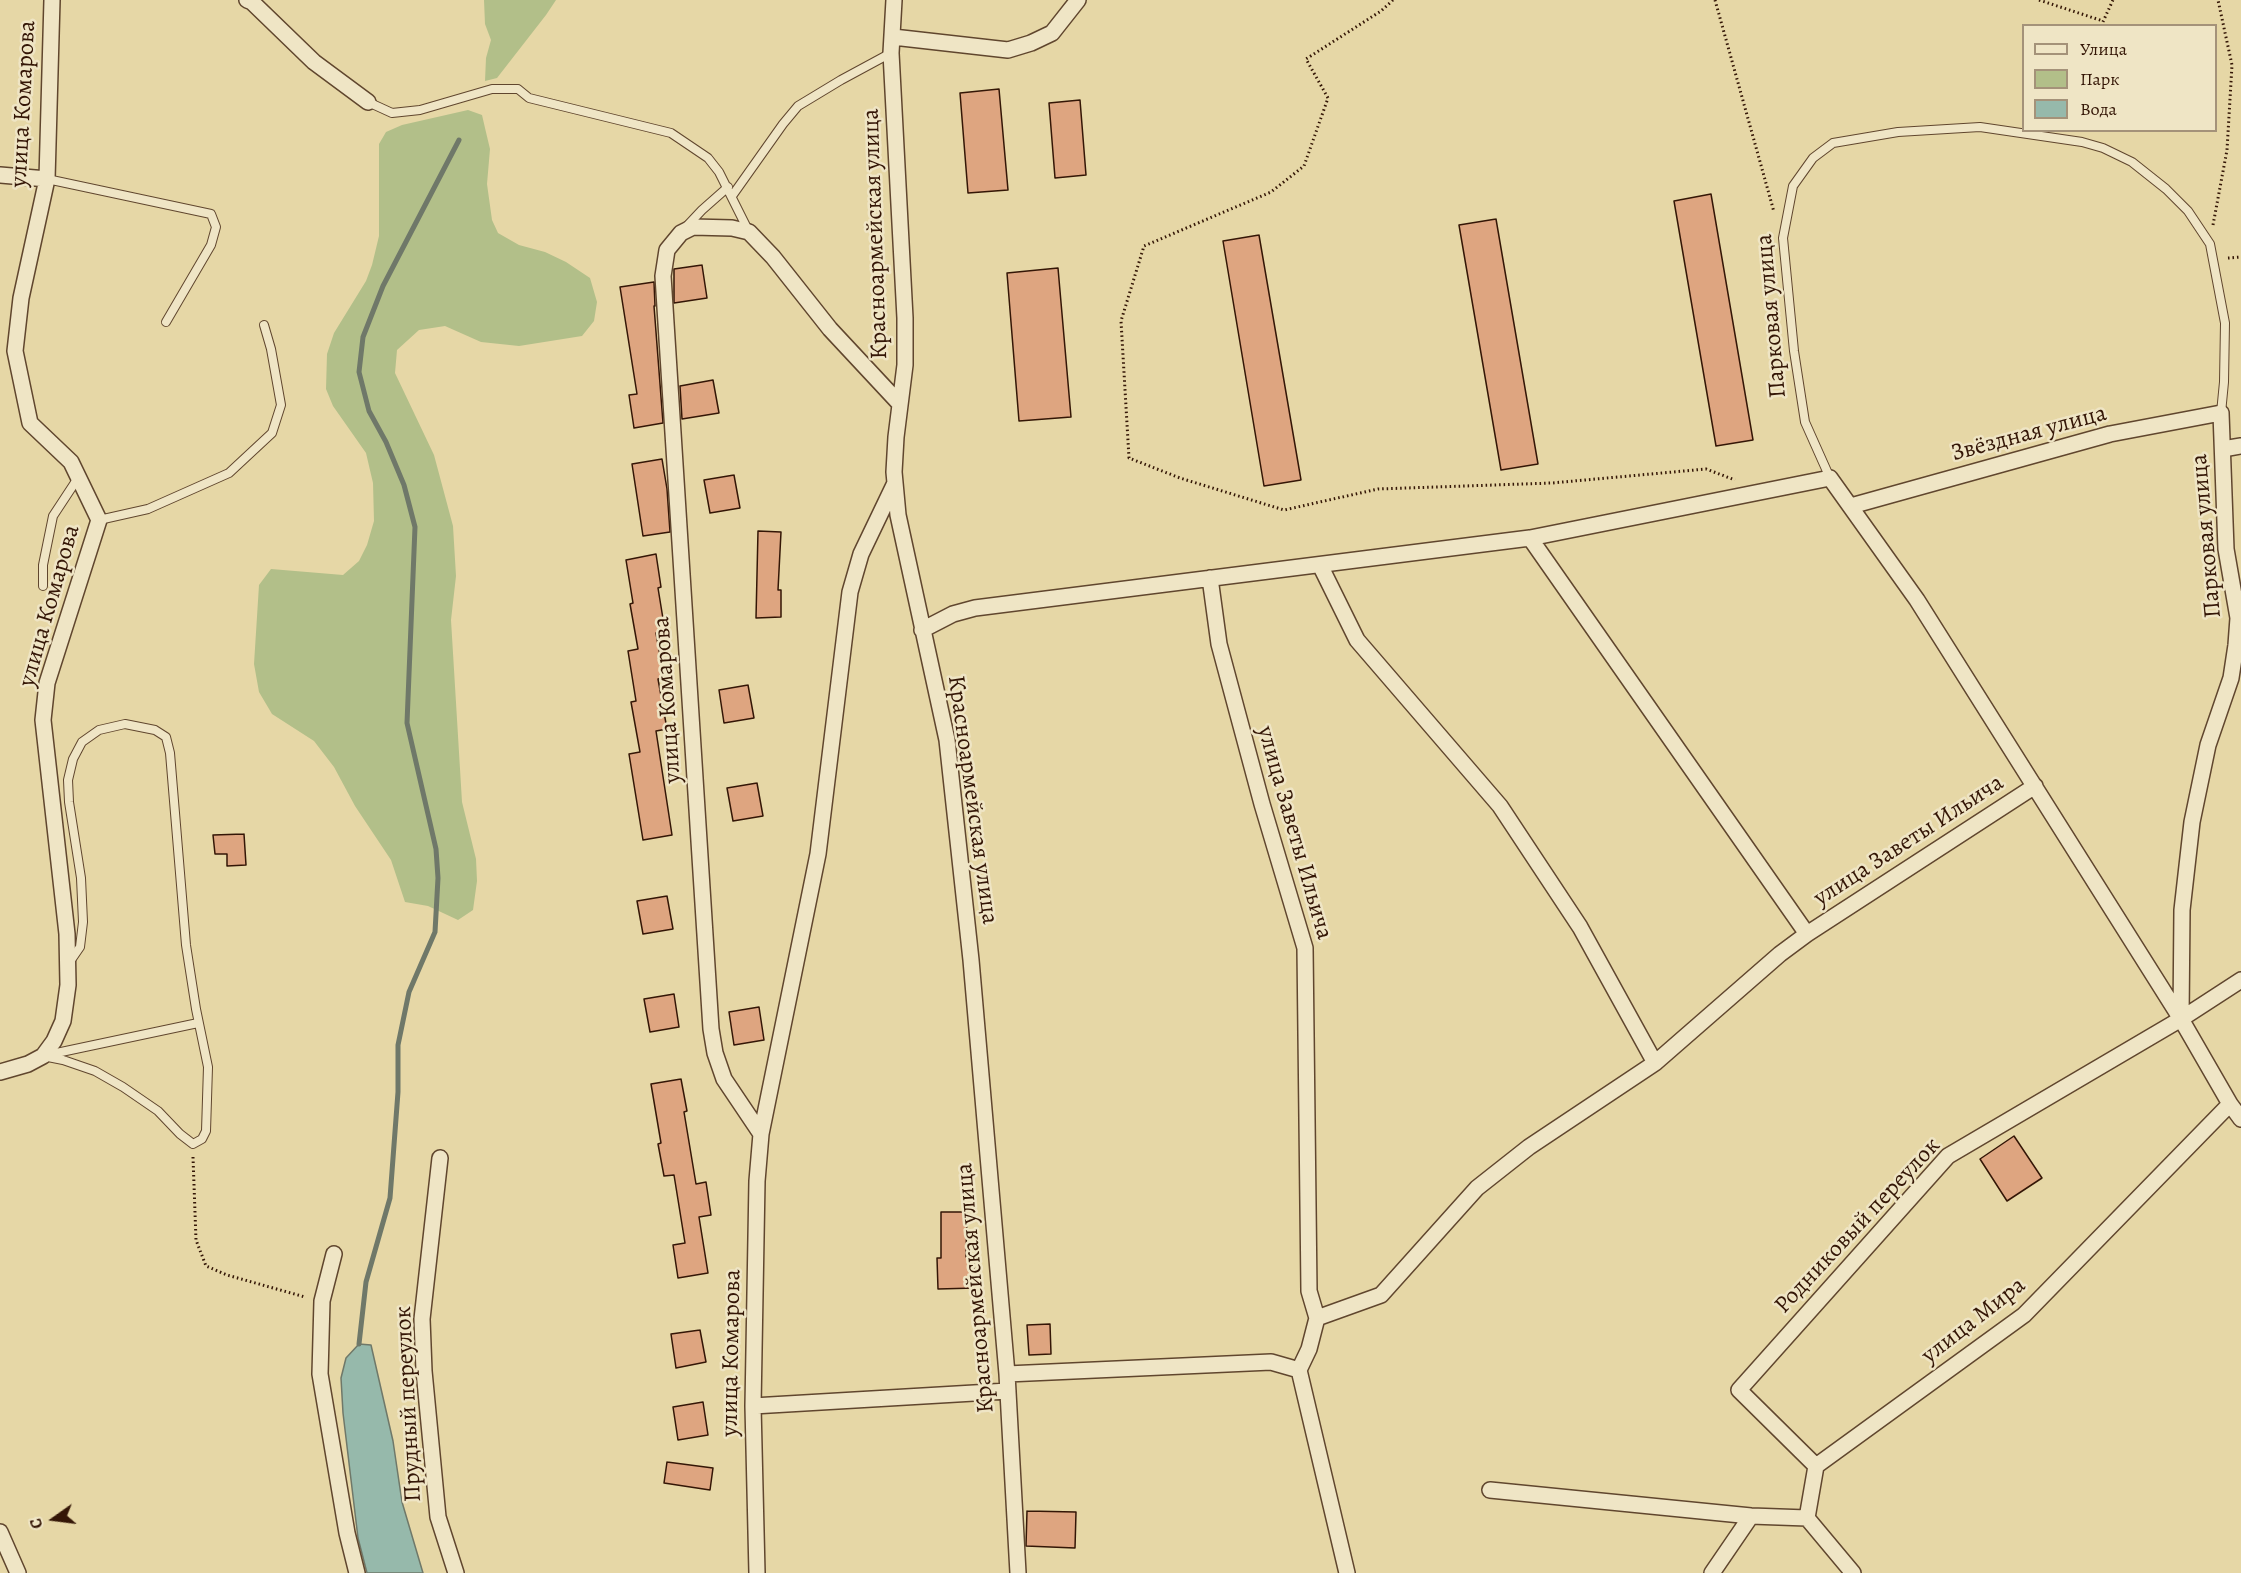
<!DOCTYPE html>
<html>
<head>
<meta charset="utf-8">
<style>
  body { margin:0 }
  #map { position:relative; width:2241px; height:1573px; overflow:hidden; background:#e6d7a6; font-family:Alegreya,serif }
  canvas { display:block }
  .legend { position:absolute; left:2022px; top:24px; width:195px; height:108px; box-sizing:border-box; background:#efe5c5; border:2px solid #a49279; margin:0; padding:8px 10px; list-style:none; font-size:18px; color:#341606 }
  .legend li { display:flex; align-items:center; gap:12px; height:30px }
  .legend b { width:30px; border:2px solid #a49279 }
  .north { position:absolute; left:24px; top:1489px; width:60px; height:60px; -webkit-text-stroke:4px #efe5c5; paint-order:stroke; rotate:256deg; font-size:16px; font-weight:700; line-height:24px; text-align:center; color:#341606 }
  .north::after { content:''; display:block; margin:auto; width:21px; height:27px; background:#341606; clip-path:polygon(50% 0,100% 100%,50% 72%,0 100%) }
</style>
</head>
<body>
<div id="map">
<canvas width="2241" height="1573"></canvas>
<ul class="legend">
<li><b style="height:8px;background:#efe5c5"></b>Улица</li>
<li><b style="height:16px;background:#b2bf89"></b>Парк</li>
<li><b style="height:16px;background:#96b9ab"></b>Вода</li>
</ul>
<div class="north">С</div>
</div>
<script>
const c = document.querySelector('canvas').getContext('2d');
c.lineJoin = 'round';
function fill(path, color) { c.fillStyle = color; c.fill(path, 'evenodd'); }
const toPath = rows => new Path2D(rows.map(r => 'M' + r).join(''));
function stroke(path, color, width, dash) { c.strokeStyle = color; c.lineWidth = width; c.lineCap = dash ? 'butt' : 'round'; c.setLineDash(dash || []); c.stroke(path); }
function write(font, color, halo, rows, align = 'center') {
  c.font = font + ' Alegreya,serif'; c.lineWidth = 5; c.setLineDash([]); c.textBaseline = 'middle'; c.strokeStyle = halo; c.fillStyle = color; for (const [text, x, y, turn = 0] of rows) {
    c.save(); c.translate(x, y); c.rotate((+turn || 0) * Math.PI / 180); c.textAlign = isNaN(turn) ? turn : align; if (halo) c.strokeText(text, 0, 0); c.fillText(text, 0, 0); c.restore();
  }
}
fill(toPath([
  [484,0,556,0,546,15,497,78,485,81,486,58,491,40,485,24],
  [468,110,482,115,485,128,490,149,487,184,492,220,498,233,519,245,545,252,566,262,590,278,597,302,594,321,582,336,519,346,481,342,445,326,419,330,397,350,395,373,434,455,453,526,456,576,451,620,462,802,476,859,477,881,473,910,458,920,428,906,405,902,391,860,355,806,334,767,314,741,272,714,259,692,254,664,259,585,271,569,343,575,359,561,367,545,374,521,373,483,366,453,333,406,326,389,327,354,334,333,366,281,372,265,379,236,379,144,386,132,402,125]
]), '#b2bf89');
const water = toPath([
  [359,1344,371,1345,393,1441,402,1502,423,1573,367,1573,358,1538,343,1413,341,1378,346,1358,359,1344]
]);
fill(water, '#96b9ab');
stroke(water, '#6f7869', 1.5);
stroke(toPath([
  [359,1344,366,1282,390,1198,398,1092,398,1045,409,992,435,932,438,878,436,849,407,723,415,527,404,485,386,442,369,411,359,372,363,337,383,286,459,140]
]), '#6f7869', 5);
const building = toPath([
  [999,89,1008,190,968,193,960,93,999,89],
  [1080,100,1086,175,1055,178,1049,103,1080,100],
  [1711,194,1753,440,1716,446,1674,201,1711,194],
  [1496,219,1538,464,1501,470,1459,225,1496,219],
  [1259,235,1301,480,1264,486,1223,241,1259,235],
  [702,265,707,298,674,303,674,269,702,265],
  [1058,268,1071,417,1019,421,1007,273,1058,268],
  [654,282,655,306,654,306,663,423,634,428,629,395,637,394,620,287,654,282],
  [713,380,719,413,682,419,680,386,713,380],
  [662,459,667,489,670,532,643,536,632,464,662,459],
  [734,475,740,508,710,513,704,480,734,475],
  [758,531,781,532,778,590,781,590,781,617,756,618,758,531],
  [656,554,661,587,658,588,665,631,656,633,664,678,658,679,667,729,656,731,672,835,643,840,629,754,640,752,631,702,636,701,628,651,638,649,630,604,633,603,626,560,656,554],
  [748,685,754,718,724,723,719,690,748,685],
  [757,783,763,816,733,821,727,788,757,783],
  [244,834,246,865,227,866,227,854,215,854,213,835,244,834],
  [667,896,673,929,643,934,637,901,667,896],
  [674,994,679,1027,650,1032,644,999,674,994],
  [759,1007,764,1040,734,1045,729,1012,759,1007],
  [681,1079,687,1111,684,1112,696,1184,706,1182,711,1215,699,1217,708,1273,678,1278,673,1245,685,1243,674,1175,664,1176,658,1144,661,1143,651,1084,681,1079],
  [2014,1136,2042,1178,2007,1201,1980,1159,2014,1136],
  [941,1212,967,1212,966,1257,974,1257,975,1288,938,1289,937,1258,941,1258,941,1212],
  [1050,1324,1051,1354,1029,1355,1027,1325,1050,1324],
  [700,1330,706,1362,676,1368,671,1334,700,1330],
  [703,1402,708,1435,678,1440,673,1407,703,1402],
  [667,1462,713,1468,710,1490,664,1483,667,1462],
  [1027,1511,1076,1512,1075,1548,1026,1546,1027,1511]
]);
fill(building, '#dea580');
stroke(building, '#341606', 1.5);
const lane = toPath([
  [368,102,392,113,420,110,492,89,518,89,529,98,671,133,708,158,719,172,749,232],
  [47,179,211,214,216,227,211,245,166,322],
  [732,196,783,124,798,106,841,80,891,53],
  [686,227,702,210,728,187],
  [1830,478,1805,422,1794,351,1783,238,1793,186,1813,158,1833,143,1898,132,1980,127,2082,142,2103,148,2132,162,2166,189,2188,211,2210,244,2225,323,2224,382,2221,413],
  [99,520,148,509,229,473,272,433,281,405,271,349,264,325],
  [43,586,43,565,53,516,78,478],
  [47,1055,198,1023],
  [43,1056,63,1060,95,1071,123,1087,158,1111,180,1134,193,1144,202,1139,206,1131,208,1067,196,1009,186,945,170,753,166,737,155,730,125,724,99,730,82,742,73,759,68,780,69,802,81,878,83,922,80,947,69,963]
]);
const street = toPath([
  [247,0,252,2,314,62,368,102],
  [894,0,891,53,905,318,905,365,896,437,894,472,898,515,947,740,971,960,1007,1374,1018,1573],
  [893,37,1008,50,1031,43,1052,33,1078,0],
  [0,175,47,179],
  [2223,449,2241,446],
  [1851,506,2110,434,2221,413,2226,549,2238,618,2236,645,2231,678,2208,745,2192,822,2182,910,2181,1019],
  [1530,538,1807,934],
  [1320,565,1357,640,1500,806,1580,927,1655,1063],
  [1210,578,1219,644,1262,804,1305,948,1309,1291,1317,1318,1309,1349,1299,1370,1347,1573],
  [922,630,953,614,975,608,1530,538,1830,478,1917,600,2181,1019,2230,1104,2241,1119],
  [0,1072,28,1064,43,1056,54,1041,63,1021,68,985,67,934,43,720,47,683,99,520,71,462,30,423,15,351,21,298,47,179,52,0],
  [761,1134,724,1079,715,1053,711,1029,663,276,667,250,681,233,693,227,732,228,749,232,773,257,830,329,899,403],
  [440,1158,422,1319,424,1371,438,1517,456,1573],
  [334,1254,322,1301,320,1374,347,1533,357,1573],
  [1317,1318,1381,1295,1477,1188,1529,1147,1655,1063,1780,954,1807,934,2035,786],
  [1007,1374,1271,1362,1299,1370],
  [753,1406,1008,1391],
  [1816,1466,1739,1390,1948,1156,2181,1019,2241,980],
  [1490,1490,1751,1516,1807,1518,1853,1573],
  [1807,1518,1816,1466,2024,1315,2230,1104],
  [0,1532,18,1573],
  [757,1573,753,1406,757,1181,761,1134,818,854,850,592,861,554,895,483],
  [1712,1573,1751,1516]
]);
stroke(lane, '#60462e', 10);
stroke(street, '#60462e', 18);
stroke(toPath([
  [1393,0,1381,11,1306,59,1328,98,1304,166,1271,192,1144,246,1121,321,1129,458,1180,478,1284,510,1378,489,1552,483,1706,469,1735,480],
  [1715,0,1774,212],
  [2039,0,2103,21],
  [2101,26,2113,0],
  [2213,225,2227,150,2232,65,2218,0],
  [2228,258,2241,257],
  [193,1157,196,1240,206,1266,227,1275,305,1297]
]), '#341606', 3, [1.5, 3]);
stroke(lane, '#efe5c5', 8);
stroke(street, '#efe5c5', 15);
write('24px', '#341606', '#efe5c5', [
  ["улица Комарова",24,104,-87],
  ["Красноармейская улица",876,234,-92],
  ["Парковая улица",1772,316,-95],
  ["Звёздная улица",2029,434,-15],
  ["Парковая улица",2207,536,-95],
  ["улица Комарова",50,606,-74],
  ["улица Комарова",668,700,-94],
  ["Красноармейская улица",972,800,82],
  ["улица Заветы Ильича",1294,833,74],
  ["улица Заветы Ильича",1909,841,-33],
  ["Родниковый переулок",1858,1226,-47],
  ["Красноармейская улица",976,1288,-95],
  ["улица Мира",1974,1321,-38],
  ["улица Комарова",732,1353,-89],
  ["Прудный переулок",409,1404,-93]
]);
</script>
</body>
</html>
